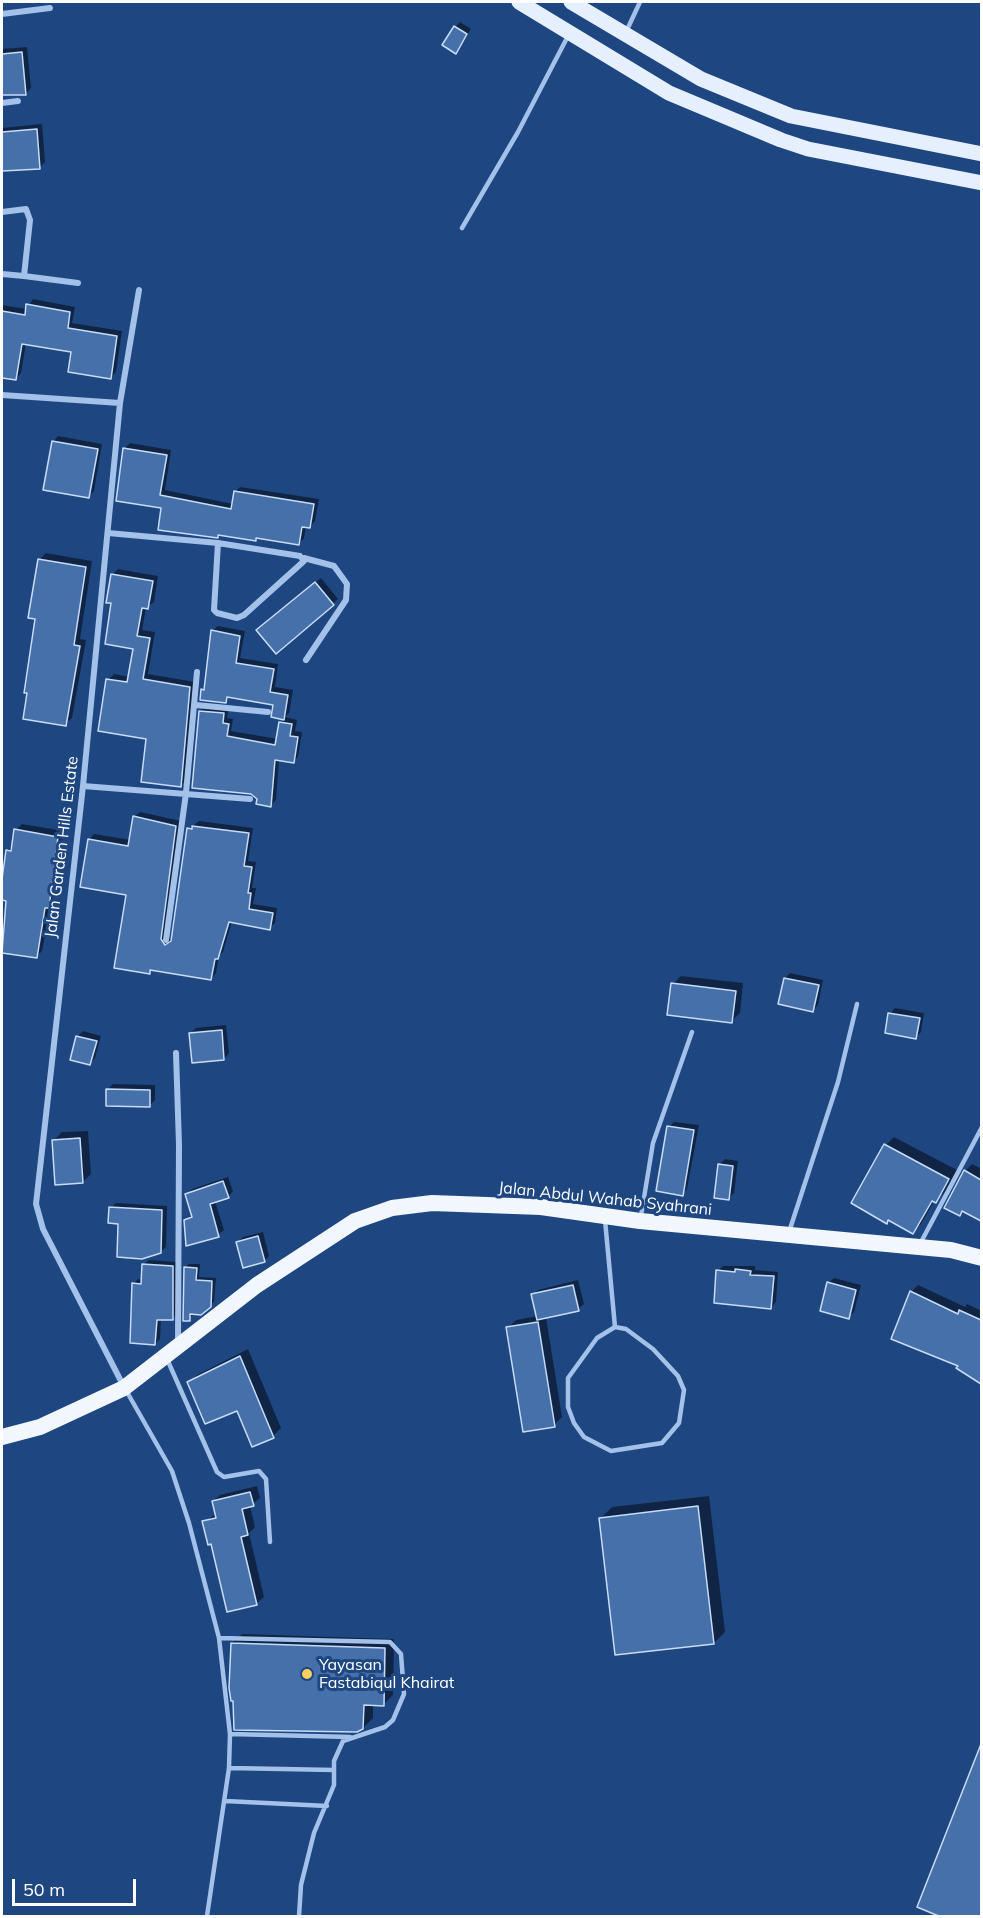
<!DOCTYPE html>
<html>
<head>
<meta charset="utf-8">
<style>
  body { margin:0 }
  #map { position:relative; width:983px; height:1918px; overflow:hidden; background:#1e4781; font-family:Mulish,sans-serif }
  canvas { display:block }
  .frame { position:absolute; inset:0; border:3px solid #fff; pointer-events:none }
  .scale { position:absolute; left:12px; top:1879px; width:124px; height:27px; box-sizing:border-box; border:3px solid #fff; border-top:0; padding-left:8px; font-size:18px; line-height:21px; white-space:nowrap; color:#fff; -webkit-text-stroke:4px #1e4781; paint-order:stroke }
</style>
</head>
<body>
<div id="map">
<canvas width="983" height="1918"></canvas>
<div class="frame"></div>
<div class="scale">50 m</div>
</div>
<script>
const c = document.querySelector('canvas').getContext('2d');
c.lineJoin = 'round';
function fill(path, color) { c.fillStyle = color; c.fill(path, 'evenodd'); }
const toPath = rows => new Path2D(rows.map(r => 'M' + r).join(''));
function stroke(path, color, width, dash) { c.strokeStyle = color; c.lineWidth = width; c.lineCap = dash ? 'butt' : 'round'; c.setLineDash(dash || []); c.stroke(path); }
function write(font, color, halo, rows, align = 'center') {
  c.font = font + ' Mulish,sans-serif'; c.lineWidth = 6; c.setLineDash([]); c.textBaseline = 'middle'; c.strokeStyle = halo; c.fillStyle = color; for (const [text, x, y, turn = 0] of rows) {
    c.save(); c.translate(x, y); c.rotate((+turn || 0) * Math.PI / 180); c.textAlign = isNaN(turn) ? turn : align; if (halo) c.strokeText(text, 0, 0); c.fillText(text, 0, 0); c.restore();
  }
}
fill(toPath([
  [460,22,471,29,456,52,455,27],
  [27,47,31,88,26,94,2,95,2,49],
  [42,124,45,162,40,167,2,170,2,128],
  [33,299,75,307,72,323,122,331,116,372,111,377,73,350,26,343,21,373,16,379,2,376,2,305,27,309],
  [58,436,102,444,94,491,89,496,53,442],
  [130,443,171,450,165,490,233,504,235,492,240,487,319,499,315,521,310,527,306,526,304,538,299,544,220,533,217,536,163,507,124,449],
  [46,553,92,561,80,639,86,640,72,718,65,724,37,618,39,560],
  [118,569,158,576,154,602,146,608,142,630,155,632,148,674,195,682,187,779,181,785,108,680,114,674,130,677,134,647,113,602,112,575],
  [321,578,338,599,276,652,263,625],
  [218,626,245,631,240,658,278,664,275,687,293,690,289,713,285,717,297,720,295,731,302,732,298,757,293,762,279,759,276,800,271,805,259,798,200,711,205,706,229,708,227,718,233,719,231,731,278,739,280,723,285,718,272,716,274,704,230,696,225,701,202,690,206,686,212,631],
  [140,812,181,821,166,933,173,942,188,829,199,821,253,828,248,861,256,862,252,888,256,888,253,904,277,908,275,923,269,928,232,921,223,952,219,956,216,973,211,979,153,969,149,972,128,894,89,840,94,834,131,840,134,817],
  [22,824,64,831,62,852,42,951,36,957,2,951,8,900,2,899,2,888,7,851,13,845,16,830],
  [790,973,823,980,818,1005,812,1011,785,978],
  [681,976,743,983,740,1013,732,1021,673,984],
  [895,1008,924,1013,921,1032,916,1037,890,1014],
  [226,1025,229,1053,224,1059,191,1033,196,1028],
  [83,1031,101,1036,95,1058,90,1064,71,1059,78,1036],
  [113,1084,155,1085,155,1100,150,1105,107,1090],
  [674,1122,699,1125,687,1189,682,1194,669,1127],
  [88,1131,91,1174,83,1182,54,1140,62,1132],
  [894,1137,957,1170,944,1193,934,1201,921,1224,913,1232,889,1219,886,1222,853,1203,886,1145],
  [725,1159,738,1161,734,1193,729,1198,720,1164],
  [972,1164,982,1169,982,1220,963,1210,959,1214,965,1171],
  [228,1177,233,1191,228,1197,215,1201,224,1230,218,1235,185,1220,193,1214,187,1194,192,1189],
  [116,1203,167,1206,166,1247,160,1252,120,1222,110,1208],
  [263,1232,269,1256,264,1261,238,1242,243,1237],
  [149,1260,177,1262,177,1314,172,1319,161,1318,160,1339,155,1344,133,1284,138,1279,143,1280,144,1264],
  [189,1264,200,1264,199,1277,216,1278,214,1302,193,1313,189,1320,185,1267],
  [723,1266,755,1266,755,1270,778,1272,776,1302,771,1307,718,1271],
  [834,1278,861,1285,854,1312,849,1317,828,1283],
  [578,1280,584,1304,578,1309,546,1317,562,1417,554,1425,508,1328,516,1320,538,1316,533,1295,538,1290],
  [918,1285,965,1307,967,1304,982,1311,982,1383,958,1368,960,1365,893,1338,912,1291],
  [248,1349,281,1428,273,1436,237,1409,189,1383,197,1375],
  [257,1486,260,1498,250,1506,255,1527,249,1533,264,1597,257,1603,228,1610,212,1542,204,1522,216,1514,213,1501,220,1495],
  [709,1496,725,1632,714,1643,601,1518,612,1507],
  [242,1634,394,1639,393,1695,383,1705,373,1704,373,1718,363,1728,232,1643],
  [982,1746,982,1916,945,1916,919,1906]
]), '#0007');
const building = toPath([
  [454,26,467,34,456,54,442,45,454,26],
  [22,52,26,95,2,95,2,54,22,52],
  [37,129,40,169,2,171,2,132,37,129],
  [26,304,70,312,68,328,117,336,111,379,68,372,71,352,22,344,16,380,2,378,2,311,25,315,26,304],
  [52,441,98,449,89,498,43,490,52,441],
  [123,448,167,455,160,495,231,509,234,491,314,504,310,528,302,527,299,545,256,538,256,541,218,535,218,538,158,530,161,508,116,501,123,448],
  [38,559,86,567,74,645,80,646,66,726,23,719,27,693,24,693,35,619,28,618,38,559],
  [111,574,153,581,148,609,142,608,137,636,150,638,143,679,190,687,181,787,141,782,146,739,98,731,106,679,127,682,133,649,105,644,111,603,106,603,111,574],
  [315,582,334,605,276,654,256,630,315,582],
  [211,630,240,636,236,663,274,669,270,692,288,695,284,720,271,717,273,705,227,697,226,703,200,700,201,689,204,690,211,630],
  [199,711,224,713,223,723,229,724,227,736,275,745,279,722,292,724,290,736,298,737,294,763,275,760,271,807,256,804,257,799,251,794,192,788,199,711],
  [133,816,176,826,161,939,165,945,171,941,187,828,192,829,192,826,249,833,244,866,252,867,248,893,251,893,249,909,273,913,270,930,229,922,218,959,215,959,211,980,150,970,150,974,114,968,126,895,80,887,88,839,128,846,133,816],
  [14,829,58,837,49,908,45,908,37,958,2,953,6,901,2,900,2,879,6,850,11,851,14,829],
  [784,978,819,985,813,1012,778,1004,784,978],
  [671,983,736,991,732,1023,667,1015,671,983],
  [888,1013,920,1018,916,1039,885,1033,888,1013],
  [222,1030,224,1060,192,1063,189,1033,222,1030],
  [76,1036,97,1041,90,1065,70,1060,76,1036],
  [106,1089,150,1090,150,1107,106,1106,106,1089],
  [667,1126,694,1130,683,1196,656,1191,667,1126],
  [80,1138,83,1183,55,1185,52,1140,80,1138],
  [884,1144,949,1179,936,1203,932,1201,913,1234,888,1220,887,1224,851,1203,884,1144],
  [718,1164,733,1166,729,1200,714,1198,718,1164],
  [964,1170,981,1180,981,1221,962,1211,960,1216,944,1208,964,1170],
  [223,1181,229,1198,210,1204,219,1237,186,1246,184,1220,192,1217,185,1194,223,1181],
  [109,1207,162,1210,161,1253,142,1259,117,1257,118,1224,108,1223,109,1207],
  [258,1236,265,1262,243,1268,236,1242,258,1236],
  [142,1264,173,1266,173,1320,157,1320,155,1345,130,1343,132,1283,141,1284,142,1264],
  [184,1267,197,1268,196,1280,212,1281,211,1307,201,1315,190,1314,190,1321,183,1321,184,1267],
  [735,1269,751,1271,750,1275,774,1276,771,1309,714,1303,716,1270,735,1272,735,1269],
  [827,1282,856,1290,849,1319,820,1311,827,1282],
  [573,1285,579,1311,537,1320,531,1294,573,1285],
  [910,1291,958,1314,959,1310,981,1320,981,1384,956,1368,958,1366,891,1339,910,1291],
  [538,1322,555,1427,523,1432,506,1327,538,1322],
  [240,1356,274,1438,252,1447,237,1411,205,1424,187,1382,240,1356],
  [250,1492,254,1506,242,1509,248,1535,241,1537,257,1605,227,1612,211,1544,208,1545,202,1521,216,1518,212,1501,250,1492],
  [698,1506,714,1644,615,1655,599,1518,698,1506],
  [231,1643,385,1648,384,1706,364,1705,363,1729,357,1732,234,1730,233,1701,231,1701,229,1688,231,1643],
  [981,1744,981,1917,941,1917,917,1907,981,1744]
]);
fill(building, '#4670aa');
stroke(building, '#c7dcf7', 1.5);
stroke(toPath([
  [626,32,640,2],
  [462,228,518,132,568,36],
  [641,1216,653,1143,692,1032],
  [605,1220,615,1327,626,1329,653,1349,678,1376,684,1390,679,1423,662,1443,611,1451,584,1437,574,1423,568,1407,568,1378,597,1338,615,1327],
  [789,1232,838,1082,857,1004],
  [920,1244,982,1127],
  [167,1359,217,1472,224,1477,259,1471,266,1479,270,1542],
  [127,1392,172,1471,189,1523,219,1638],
  [230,1734,350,1737],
  [229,1768,334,1770],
  [225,1801,327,1806],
  [207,1916,229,1768,230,1734,219,1638,390,1642,401,1654,404,1694,393,1720,385,1727,343,1741,334,1761,334,1785,314,1833,301,1885,299,1916]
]), '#a3c1e9', 4.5);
stroke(toPath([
  [2,14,50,8],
  [2,103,18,101],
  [2,212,26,209,30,220,24,276,2,274],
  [24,276,78,283],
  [2,395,120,403],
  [108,533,218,543,300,556,304,561,244,615,237,618,217,613,214,610,218,543],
  [304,558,334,566,347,584,346,600,306,660],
  [196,705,268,712],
  [83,786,250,799],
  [166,940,186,793,197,672],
  [176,1053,179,1145,178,1343],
  [124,1387,43,1229,36,1204,83,786,120,403,139,290]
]), '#a3c1e9', 6);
stroke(toPath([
  [519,2,669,93,781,140,808,149,982,183],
  [571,2,701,79,791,116,982,154]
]), '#e6effe', 15);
stroke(toPath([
  [2,1437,40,1427,124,1388,257,1285,355,1221,392,1208,432,1203,541,1207,640,1221,951,1250,982,1258]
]), '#f2f7fe', 16);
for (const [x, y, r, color] of [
  [307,1674,6,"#f8d062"]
]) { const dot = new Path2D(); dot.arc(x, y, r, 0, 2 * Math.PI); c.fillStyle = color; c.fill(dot); stroke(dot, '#1e4781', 2); }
write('16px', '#fff', '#1e4781', [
  ["Jalan Garden Hills Estate",62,847,-83],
  ["Jalan Abdul Wahab Syahrani",605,1199,6]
]);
write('16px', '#fff', '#1e4781', [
  ["Yayasan",319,1665],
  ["Fastabiqul Khairat",319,1683]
], 'left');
</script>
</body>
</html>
